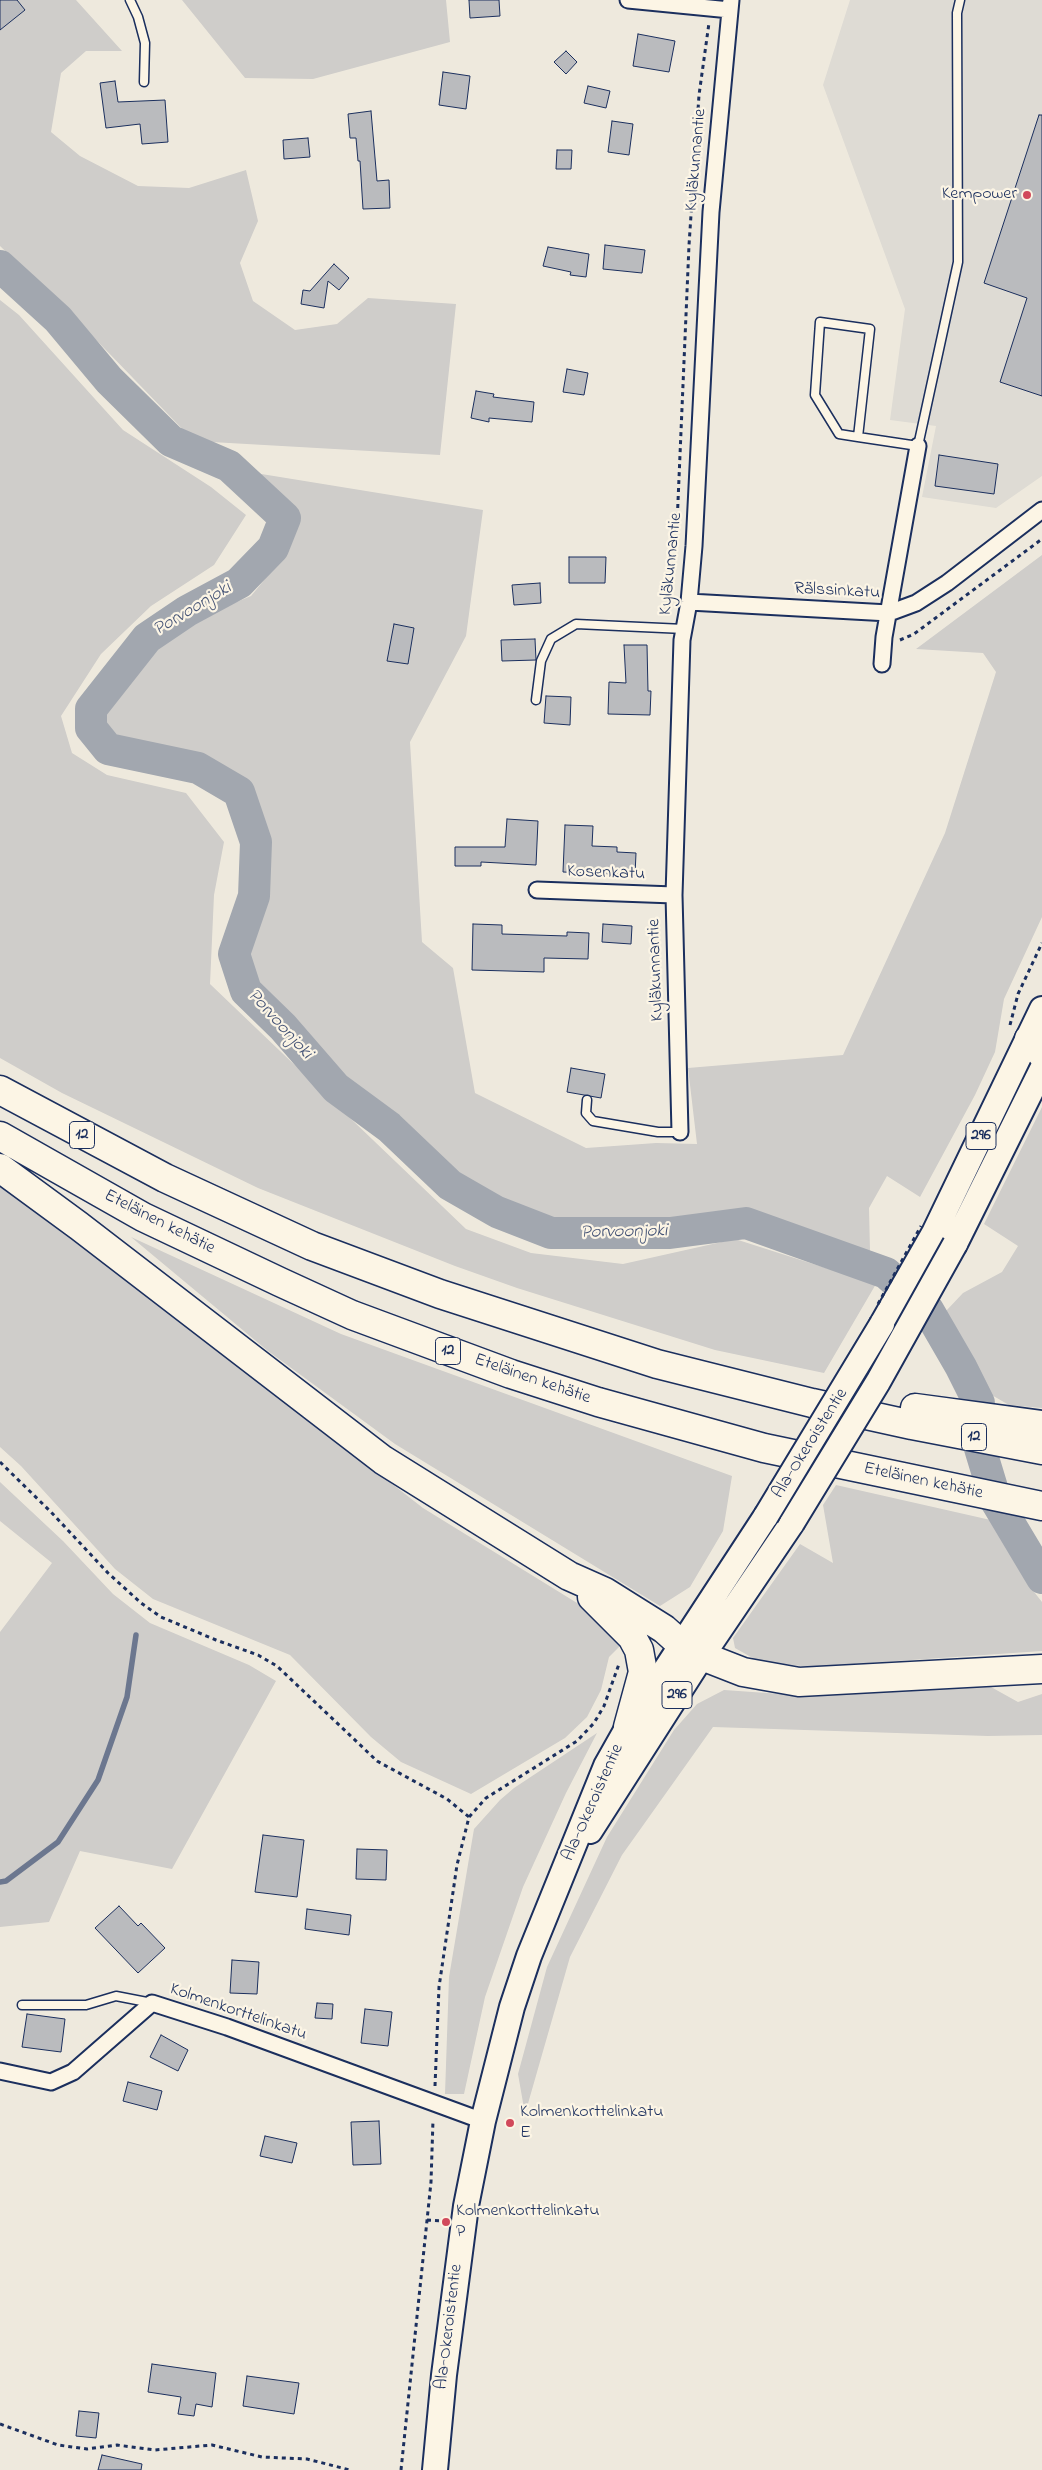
<!DOCTYPE html>
<html>
<head>
<meta charset="utf-8">
<style>
  body { margin:0 }
  canvas { display:block; background:#eee9dd }
</style>
</head>
<body>
<canvas width="1042" height="2470"></canvas>
<script>
const c = document.querySelector('canvas').getContext('2d');
c.lineJoin = 'round';
function fill(path, color) { c.fillStyle = color; c.fill(path, 'evenodd'); }
const toPath = rows => new Path2D(rows.map(r => 'M' + r).join(''));
function stroke(path, color, width, dash) { c.strokeStyle = color; c.lineWidth = width; c.lineCap = dash ? 'butt' : 'round'; c.setLineDash(dash || []); c.stroke(path); }
function write(font, color, halo, rows, align = 'center') {
  c.font = font + ' "Indie Flower",sans-serif'; c.lineWidth = 4.5; c.setLineDash([]); c.textBaseline = 'middle'; c.strokeStyle = halo; c.fillStyle = color; for (const [text, x, y, turn = 0] of rows) {
    c.save(); c.translate(x, y); c.rotate((+turn || 0) * Math.PI / 180); c.textAlign = isNaN(turn) ? turn : align; if (halo) c.strokeText(text, 0, 0); c.fillText(text, 0, 0); c.restore();
  }
}
fill(toPath([
  [850,0,1042,0,1042,476,996,508,922,497,936,426,890,420,905,309,823,85]
]), '#dedbd4');
fill(toPath([
  [0,0,76,0,122,51,86,51,61,73,51,132,80,156,138,186,189,188,246,170,258,221,240,263,253,301,295,330,337,324,368,298,456,304,440,455,194,441,72,315,0,246],
  [182,0,446,0,450,42,313,79,245,78],
  [0,300,19,315,123,430,211,487,246,515,214,565,151,606,101,654,61,716,72,753,107,775,186,793,224,842,214,895,210,984,466,1229,531,1253,623,1264,735,1239,876,1284,824,1373,715,1350,517,1288,455,1266,258,1188,62,1093,0,1058],
  [243,471,483,510,466,636,410,742,422,942,453,968,475,1093,586,1148,656,1143,697,1144,688,1068,843,1055,945,833,996,672,983,653,916,649,1042,555,1042,917,1004,999,995,1052,975,1095,920,1197,887,1176,869,1208,870,1251,745,1214,665,1221,544,1220,493,1197,456,1174,396,1120,342,1081,257,985,249,951,264,898,265,844,250,790,199,756,112,738,106,725,106,713,160,644,191,621,251,596,289,550,299,524,289,508],
  [1042,1107,1042,1408,1009,1405,990,1394,946,1311,963,1293,1002,1272,1018,1246,984,1224],
  [0,1179,423,1508,590,1611,624,1642,609,1657,601,1690,587,1717,565,1738,471,1794,401,1762,371,1737,290,1655,153,1599,115,1569,21,1466,0,1447],
  [131,1237,341,1334,732,1476,723,1531,690,1587,660,1606,395,1444,268,1351],
  [0,1482,63,1541,113,1594,150,1623,249,1665,276,1681,172,1869,80,1851,49,1922,0,1927,0,1632,52,1563,0,1521],
  [836,1485,995,1521,1027,1583,1042,1602,1042,1651,810,1667,758,1661,735,1648,733,1638,800,1544,833,1563,823,1505],
  [991,1687,1018,1702,1042,1694,1042,1735,988,1736,713,1727,622,1855,570,1957,525,2114,518,2074,547,1967,607,1837,674,1730,697,1704,724,1690,781,1694],
  [597,1733,566,1793,523,1887,485,1997,464,2094,445,2094,449,1977,474,1829,500,1800,514,1788]
]), '#cfcdca');
stroke(toPath([
  [0,1882,6,1881,58,1842,98,1780,127,1697,136,1635]
]), '#6c778f', 5.5);
stroke(toPath([
  [0,266,58,319,109,380,171,441,229,466,285,518,273,548,239,583,187,611,147,638,91,709,91,728,108,749,198,768,239,792,256,842,254,896,234,954,246,991,283,1027,336,1088,389,1127,450,1185,497,1212,551,1233,670,1233,746,1223,886,1273,928,1310,961,1367,979,1403,976,1435,996,1501,1042,1578]
]), '#a2a7af', 32);
const building = toPath([
  [0,0,17,0,25,10,0,30,0,0],
  [469,0,499,0,500,16,470,18,469,0],
  [638,34,675,41,669,72,633,66,638,34],
  [566,51,577,62,566,74,554,62,566,51],
  [443,72,470,76,466,109,439,105,443,72],
  [115,81,118,102,165,100,168,142,142,144,140,124,106,128,100,83,115,81],
  [588,86,610,91,606,108,584,103,588,86],
  [371,111,377,181,389,180,390,208,363,209,360,161,358,161,356,138,350,138,348,114,371,111],
  [1039,115,1042,115,1042,396,1000,382,1027,298,984,283,1039,115],
  [612,121,633,124,629,155,608,152,612,121],
  [308,138,310,157,284,159,283,140,308,138],
  [557,150,572,150,571,169,556,169,557,150],
  [605,245,645,250,642,273,603,269,605,245],
  [548,247,589,254,586,277,570,275,571,272,543,266,548,247],
  [334,264,349,278,339,290,328,281,324,308,301,304,303,290,310,291,334,264],
  [567,369,588,373,584,395,563,392,567,369],
  [476,391,494,394,493,397,534,402,532,422,489,418,489,422,471,418,476,391],
  [939,455,998,464,994,494,935,486,939,455],
  [569,557,606,557,605,583,569,583,569,557],
  [540,583,541,603,514,605,512,585,540,583],
  [394,624,414,628,408,664,387,661,394,624],
  [535,639,536,660,502,661,501,640,535,639],
  [624,645,647,645,648,691,651,691,650,715,608,714,609,682,626,683,624,645],
  [546,696,571,697,570,725,544,723,546,696],
  [507,819,538,821,536,865,481,862,481,866,455,866,455,847,505,847,507,819],
  [565,825,593,826,592,846,617,847,617,852,636,853,635,875,563,872,565,825],
  [473,924,502,925,502,934,567,936,567,932,589,933,588,959,544,958,544,972,472,970,473,924],
  [603,924,632,926,631,944,602,942,603,924],
  [571,1068,605,1074,601,1098,567,1092,571,1068],
  [263,1835,304,1840,297,1897,255,1892,263,1835],
  [357,1849,387,1850,386,1880,356,1879,357,1849],
  [119,1906,138,1926,141,1923,165,1948,138,1973,95,1928,119,1906],
  [307,1909,351,1915,349,1935,305,1929,307,1909],
  [232,1960,259,1962,257,1994,230,1993,232,1960],
  [317,2003,333,2004,332,2019,315,2018,317,2003],
  [365,2009,392,2012,388,2046,361,2043,365,2009],
  [27,2014,65,2019,61,2052,22,2047,27,2014],
  [161,2035,188,2050,178,2071,150,2057,161,2035],
  [128,2082,162,2091,157,2110,123,2101,128,2082],
  [379,2121,381,2164,353,2165,351,2122,379,2121],
  [265,2136,297,2143,292,2163,260,2156,265,2136],
  [152,2364,216,2373,212,2407,196,2404,194,2416,178,2414,181,2397,148,2392,152,2364],
  [247,2376,299,2383,294,2414,243,2406,247,2376],
  [79,2411,99,2413,96,2438,76,2436,79,2411],
  [102,2455,142,2464,141,2470,98,2470,102,2455]
]);
fill(building, '#babbbe');
stroke(building, '#1b2f5e', 1);
const lane = toPath([
  [130,0,138,17,145,43,144,82],
  [858,437,870,329,820,322,815,395,839,434,858,437,918,446,958,262,957,13,960,0],
  [536,700,541,661,551,639,576,624,684,629],
  [587,1100,586,1113,593,1121,658,1132,680,1132],
  [22,2005,86,2005,116,1996,152,2003]
]);
const street = toPath([
  [628,0,730,10],
  [689,602,889,613,916,603,947,583,1042,510],
  [882,664,884,637,918,446],
  [537,890,674,895],
  [680,1132,674,895,682,640,689,602,694,546,711,212,731,0],
  [0,2071,51,2082,73,2072,152,2003,227,2027,483,2121]
]);
const primary = toPath([
  [955,1244,1042,1069],
  [882,1324,934,1233,1042,1009],
  [590,1831,702,1656,792,1523],
  [435,2470,444,2375,466,2206,483,2121,512,2007,529,1956,606,1766,628,1727,766,1516]
]);
const highway = toPath([
  [1029,1039,1042,1054],
  [0,1090,165,1178,312,1246,440,1294,657,1364,812,1403,912,1425,1042,1450],
  [0,1136,143,1217,280,1282,352,1315,511,1374,598,1402,764,1448,1042,1506],
  [0,1168,79,1226,383,1460,569,1576,605,1592,664,1629,682,1645,702,1656,743,1672,799,1682,1042,1669],
  [915,1408,1042,1425],
  [592,1597,632,1637,639,1650,643,1672,628,1727]
]);
stroke(lane, '#1b2f5e', 11);
stroke(street, '#1b2f5e', 19);
stroke(primary, '#1b2f5e', 28);
stroke(highway, '#1b2f5e', 31);
stroke(toPath([
  [676,548,689,245,699,95,709,23],
  [900,640,914,634,1042,539],
  [1010,1025,1018,994,1042,943],
  [0,1462,51,1512,108,1573,141,1603,161,1617,216,1640,258,1655,277,1666,377,1761,447,1799,469,1817],
  [435,2086,439,1987,457,1865,469,1817,486,1798,577,1741,594,1723,604,1706,619,1664],
  [427,2220,444,2221],
  [0,2424,58,2445,87,2449,117,2445,155,2450,212,2445,262,2457,307,2459,350,2470],
  [401,2470,431,2182,433,2120]
]), '#1b2f5e', 3, [4, 4]);
stroke(lane, '#fcf5e5', 8);
stroke(street, '#fcf5e5', 15);
stroke(primary, '#fcf5e5', 24);
stroke(highway, '#fcf5e5', 28);
const primaryBridge = toPath([
  [766,1516,882,1324],
  [792,1523,878,1382,955,1244]
]);
stroke(primaryBridge, '#1b2f5e', 28, []);
stroke(toPath([
  [878,1304,921,1226]
]), '#1b2f5e', 3, [4, 4]);
stroke(primaryBridge, '#fcf5e5', 24);
for (const [x, y, r, color] of [
  [1027,195,5,"#d1495b"],
  [510,2123,5,"#d1495b"],
  [446,2222,5,"#d1495b"]
]) { const dot = new Path2D(); dot.arc(x, y, r, 0, 2 * Math.PI); c.fillStyle = color; c.fill(dot); stroke(dot, '#fcf5e5', 2); }
for (const [x, y, w] of [
  [82,1135,25],
  [981,1136,30],
  [448,1351,25],
  [974,1437,25],
  [677,1695,30]
]) { const box = new Path2D(); box.roundRect(x - w / 2, y - 13.5, w, 27, 4); c.fillStyle = '#fcf5e5'; c.fill(box); stroke(box, '#1b2f5e', 1); }
write('bold 16px', '#1b2f5e', null, [
  ["12",82,1135],
  ["296",981,1136],
  ["12",448,1351],
  ["12",974,1437],
  ["296",677,1695]
]);
write('18px', '#1b2f5e', '#fcf5e5', [
  ["Kyläkunnantie",697,160,-85],
  ["Kyläkunnantie",672,564,-84],
  ["Rälssinkatu",837,592,3],
  ["Kosenkatu",606,874,2],
  ["Kyläkunnantie",657,970,-92],
  ["Eteläinen kehätie",159,1223,27],
  ["Eteläinen kehätie",532,1380,19],
  ["Ala-Okeroistentie",811,1444,-58],
  ["Eteläinen kehätie",923,1482,12],
  ["Ala-Okeroistentie",594,1803,-66],
  ["Kolmenkorttelinkatu",238,2013,19],
  ["Ala-Okeroistentie",450,2327,-83]
]);
write('18px', '#1b2f5e', '#fcf5e5', [
  ["Kempower",1017,195,"right"],
  ["Kolmenkorttelinkatu",520,2113],
  ["E",520,2134],
  ["Kolmenkorttelinkatu",456,2212],
  ["P",456,2233]
], 'left');
write('italic 19px', '#445376', '#fcf5e5', [
  ["Porvoonjoki",193,610,-31],
  ["Porvoonjoki",279,1025,48],
  ["Porvoonjoki",624,1233,-1]
]);
</script>
</body>
</html>
